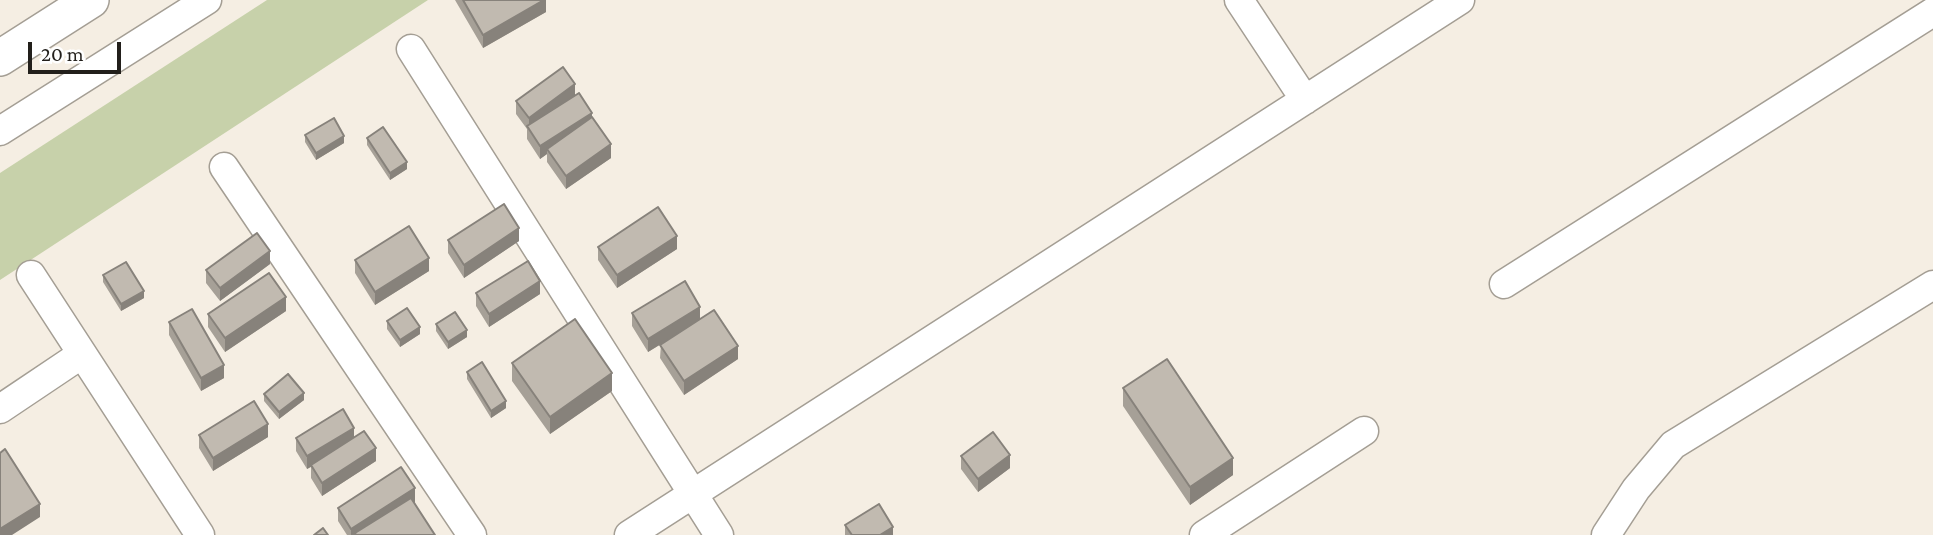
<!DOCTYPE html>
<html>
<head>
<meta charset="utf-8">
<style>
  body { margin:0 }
  #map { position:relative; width:1933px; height:535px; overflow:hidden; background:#f5eee3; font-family:"Crimson Pro",serif }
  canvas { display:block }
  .scale { position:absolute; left:28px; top:42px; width:93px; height:32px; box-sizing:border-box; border:4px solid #221f1b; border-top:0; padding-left:9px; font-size:21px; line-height:24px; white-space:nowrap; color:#221f1b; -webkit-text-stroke:5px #fff; paint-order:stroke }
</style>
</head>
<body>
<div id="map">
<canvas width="1933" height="535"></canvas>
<div class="scale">20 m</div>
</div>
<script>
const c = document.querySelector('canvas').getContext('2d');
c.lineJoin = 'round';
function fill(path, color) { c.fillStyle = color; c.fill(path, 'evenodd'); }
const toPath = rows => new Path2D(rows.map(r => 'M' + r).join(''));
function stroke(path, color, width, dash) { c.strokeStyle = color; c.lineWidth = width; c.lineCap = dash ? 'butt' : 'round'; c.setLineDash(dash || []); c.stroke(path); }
fill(toPath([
  [267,0,428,0,0,280,0,173]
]), '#c7d1aa');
const minor = toPath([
  [1239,0,1305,100],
  [411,49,719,535],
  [0,131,207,0],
  [224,167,472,535],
  [31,275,200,535],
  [1504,284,1933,12],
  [0,409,82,354],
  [629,535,1460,0],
  [1204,535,1364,431],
  [1606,535,1636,489,1673,445,1933,285]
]);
const tertiary = toPath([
  [0,58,91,0]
]);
stroke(minor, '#a49e94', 31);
stroke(tertiary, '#a49e94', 38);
stroke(minor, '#fff', 28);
stroke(tertiary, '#fff', 35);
fill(toPath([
  [455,0,546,0,546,12,483,48],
  [575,95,592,118,611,158,566,189,547,162,547,154,540,159,527,139,527,129,516,114,516,101],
  [305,135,344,143,316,160,305,142],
  [367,138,407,169,390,180,367,145],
  [448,240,519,241,464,278,448,253],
  [598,247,677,249,617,288,598,260],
  [355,260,429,271,375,305,355,273],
  [270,264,220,301,206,283,206,270],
  [103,275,144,298,121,311,103,282],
  [476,293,540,294,489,327,476,306],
  [286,311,225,352,208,327,208,314],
  [632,313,700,319,738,359,684,395,660,358,661,344,648,352,632,326],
  [387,321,420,334,400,347,387,329],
  [169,322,224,378,201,391,169,335],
  [436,324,467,337,448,349,436,331],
  [512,363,612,391,550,434,512,381],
  [467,372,506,408,491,418,467,379],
  [1123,388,1233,475,1190,505,1123,406],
  [264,394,304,400,279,419,264,401],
  [199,435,268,437,213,471,199,448],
  [354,437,376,461,322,496,311,478,311,467,307,469,296,451,296,438],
  [961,456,1010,468,978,492,961,469],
  [414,502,435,535,347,535,338,521,338,508,415,502],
  [845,525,893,535,845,535]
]), '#a6a097');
fill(toPath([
  [544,0,546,0,546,12,483,48,483,35],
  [575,84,575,97,529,128,529,118],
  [592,113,592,126,547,149,547,154,540,159,540,146],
  [344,136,344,143,316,160,316,153],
  [611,144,611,158,566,189,566,176],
  [407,162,407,169,390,180,390,173],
  [519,228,519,241,464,278,464,265],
  [677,236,677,249,617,288,617,275],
  [270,251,270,264,220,301,220,288],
  [429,258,429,271,375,305,375,292],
  [540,281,540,294,489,327,489,314],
  [144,291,144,298,121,311,121,304],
  [286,297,286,311,225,352,225,338],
  [700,307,700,320,648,352,648,339],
  [420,327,420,334,400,347,400,340],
  [467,330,467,337,448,349,448,342],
  [738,346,738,359,684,395,684,381],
  [224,365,224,378,201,391,201,378],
  [612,373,612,391,550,434,550,417],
  [304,393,304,400,279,419,279,412],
  [506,401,506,408,491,418,491,411],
  [268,424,268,437,213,471,213,458],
  [354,428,354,441,307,469,307,456],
  [376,448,376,461,322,496,322,483],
  [1010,455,1010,468,978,492,978,479],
  [1233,458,1233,475,1190,505,1190,487],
  [415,488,415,502,362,535,355,533,355,535,351,535,351,529],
  [40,504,40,517,12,535,0,535,0,529],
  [893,527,893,535,880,535]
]), '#87827b');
const building = toPath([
  [463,0,544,0,483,35,463,0],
  [563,67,575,84,529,118,516,101,563,67],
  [579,93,592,113,540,146,527,126,579,93],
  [592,117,611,144,566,176,547,149,592,117],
  [334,118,344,136,316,153,305,135,334,118],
  [383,127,407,162,390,173,367,138,383,127],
  [504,204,519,228,464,265,448,240,504,204],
  [658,207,677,236,617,275,598,247,658,207],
  [409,226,429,258,375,292,355,260,409,226],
  [257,233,270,251,220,288,206,270,257,233],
  [528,261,540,281,489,314,476,293,528,261],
  [126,262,144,291,121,304,103,275,126,262],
  [269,273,286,297,225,338,208,314,269,273],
  [685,281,700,307,648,339,632,313,685,281],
  [407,308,420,327,400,340,387,321,407,308],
  [192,309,224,365,201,378,169,322,192,309],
  [714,310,738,346,684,381,660,345,714,310],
  [455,312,467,330,448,342,436,324,455,312],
  [575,319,612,373,550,417,512,363,575,319],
  [1167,359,1233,458,1190,487,1123,388,1167,359],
  [482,362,506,401,491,411,467,372,482,362],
  [288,374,304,393,279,412,264,394,288,374],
  [254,401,268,424,213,458,199,435,254,401],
  [343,409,354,428,307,456,296,438,343,409],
  [364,431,376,448,322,483,311,465,364,431],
  [993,432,1010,455,978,479,961,456,993,432],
  [5,449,40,504,0,529,0,453,5,449],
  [401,467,415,488,351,529,338,508,401,467],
  [411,498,435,535,356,535,355,533,411,498],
  [879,504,893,527,880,535,852,535,845,525,879,504],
  [323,528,328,535,314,535,323,528]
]);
fill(building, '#c1bab0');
stroke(building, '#87827b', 2);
</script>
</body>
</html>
